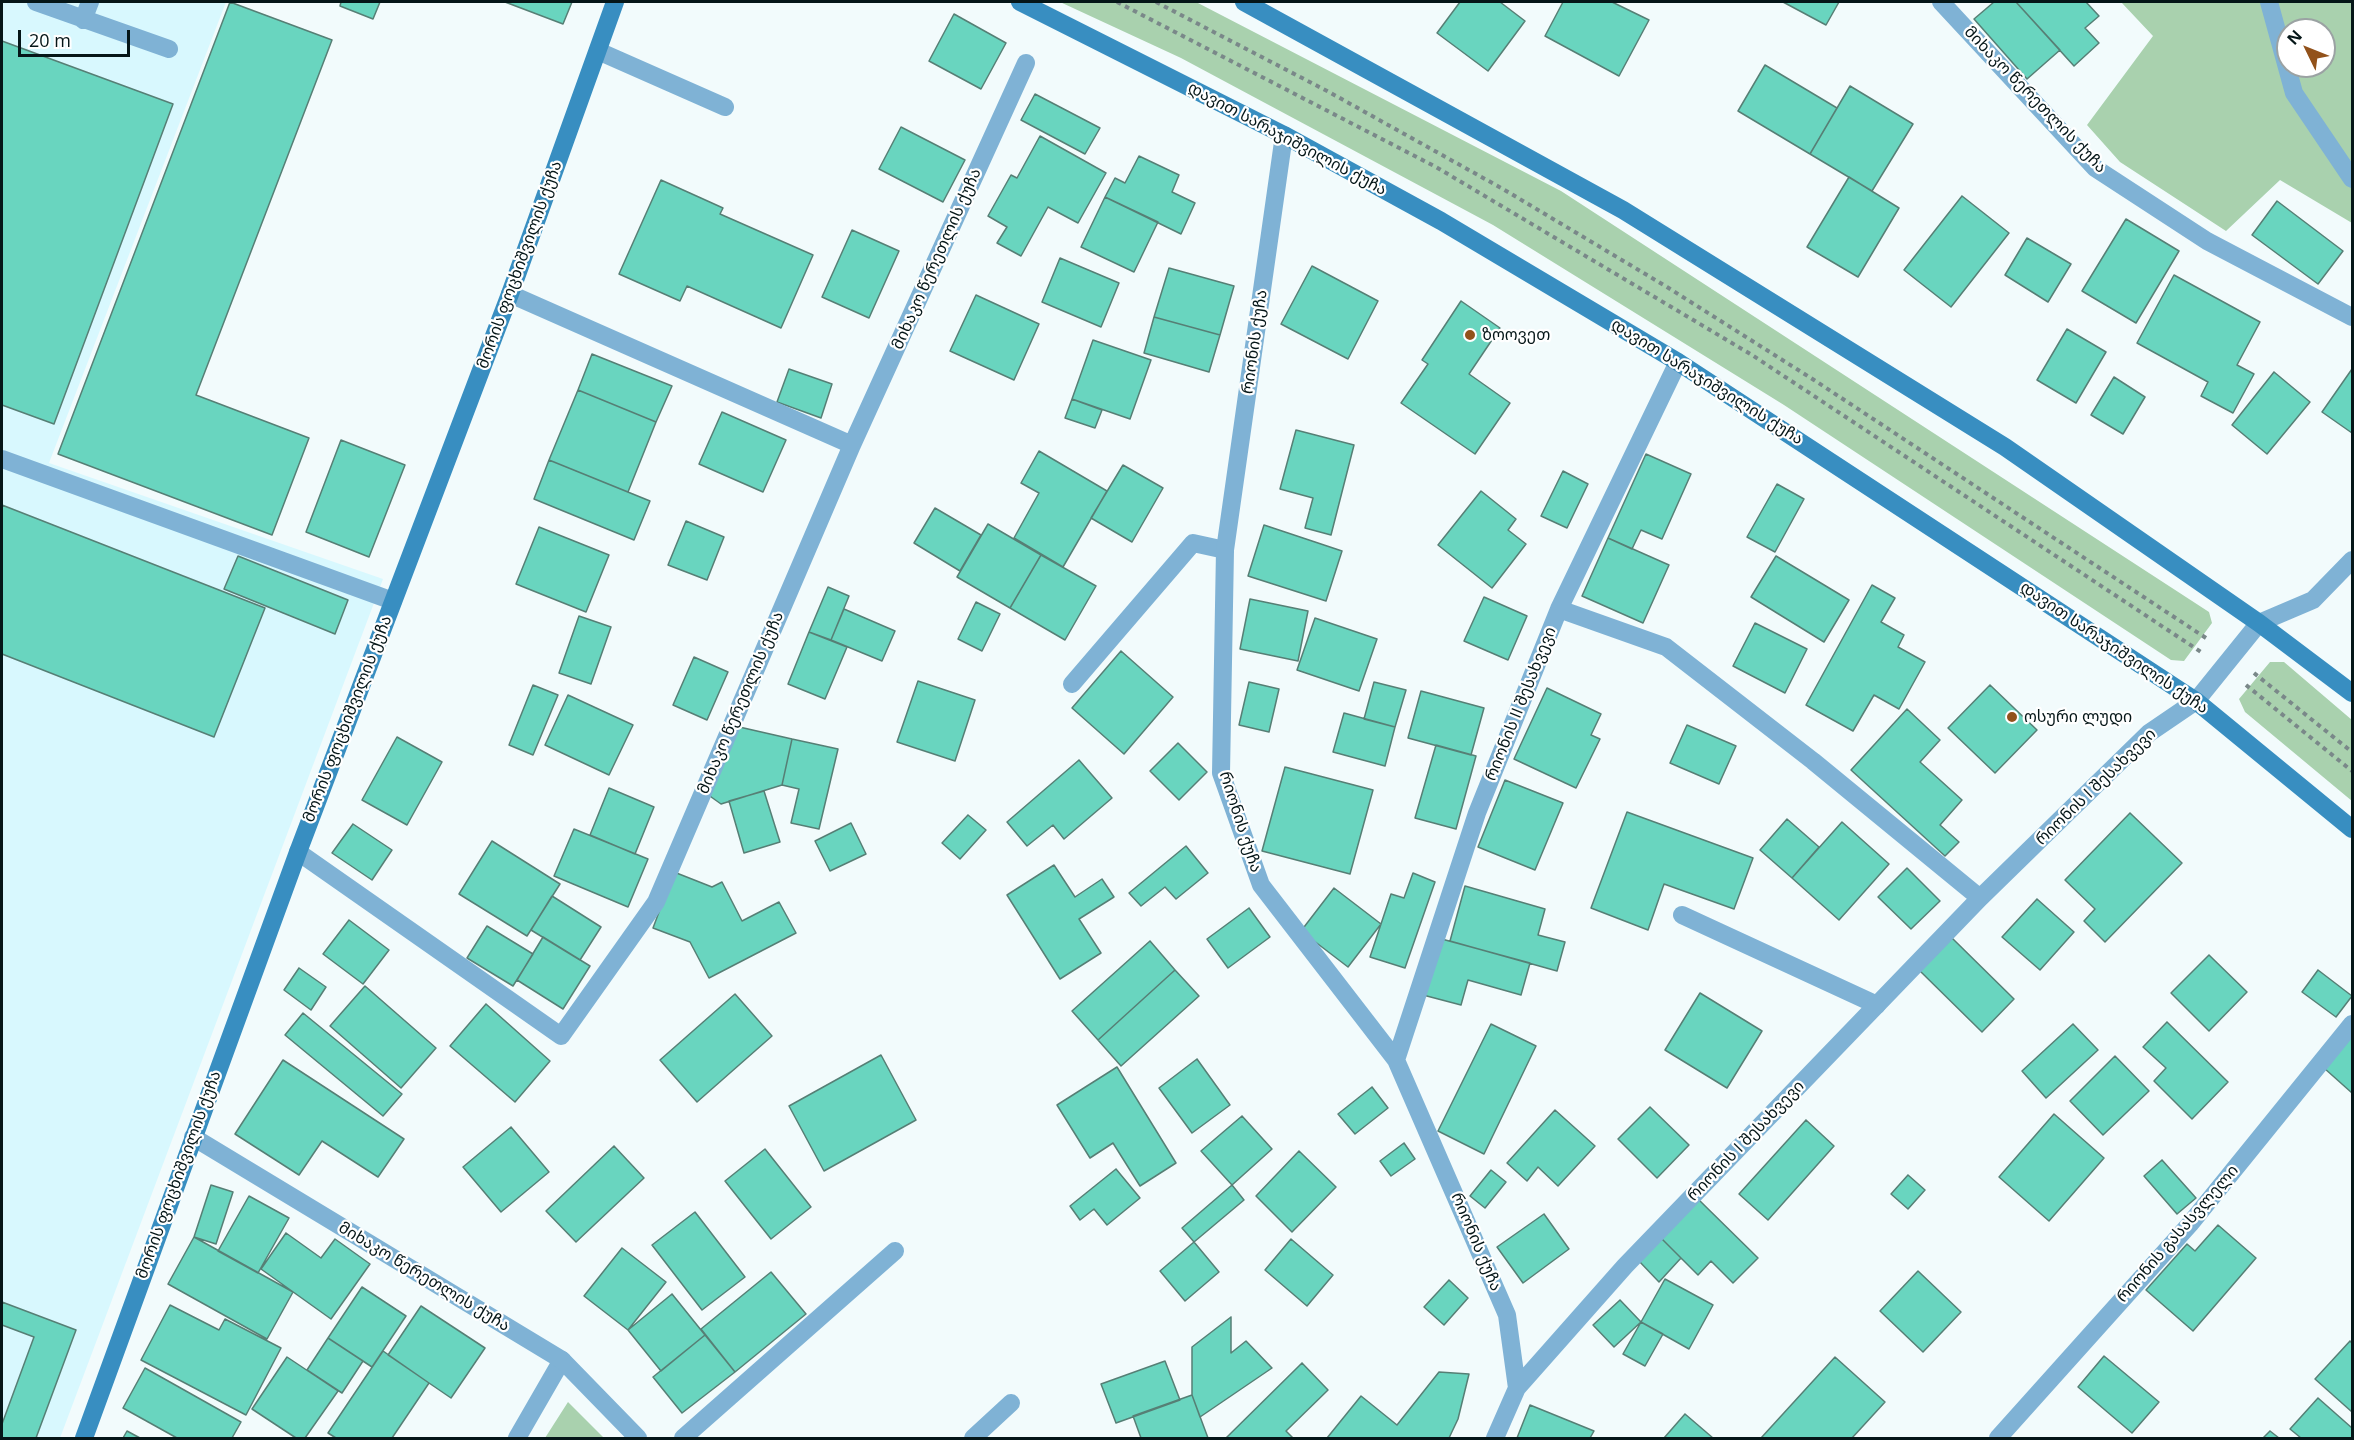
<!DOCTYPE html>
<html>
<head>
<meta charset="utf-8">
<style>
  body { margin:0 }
  #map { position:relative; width:2354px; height:1440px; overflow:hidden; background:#f2fbfc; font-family:"Open Sans",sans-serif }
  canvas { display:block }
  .frame { position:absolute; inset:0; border:3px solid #051618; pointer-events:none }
  .north { position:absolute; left:2276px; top:18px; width:60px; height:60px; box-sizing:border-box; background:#fff; border:2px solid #9ba2a3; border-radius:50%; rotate:313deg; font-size:16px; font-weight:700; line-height:24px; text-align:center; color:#051618 }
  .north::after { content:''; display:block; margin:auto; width:21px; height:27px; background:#92521b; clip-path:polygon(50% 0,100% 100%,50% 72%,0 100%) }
  .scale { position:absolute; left:18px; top:30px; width:112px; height:27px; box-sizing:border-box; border:3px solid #051618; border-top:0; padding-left:8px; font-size:18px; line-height:21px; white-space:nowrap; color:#051618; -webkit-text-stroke:4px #fff; paint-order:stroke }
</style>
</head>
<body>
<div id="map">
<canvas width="2354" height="1440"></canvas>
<div class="frame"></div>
<div class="north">N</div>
<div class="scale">20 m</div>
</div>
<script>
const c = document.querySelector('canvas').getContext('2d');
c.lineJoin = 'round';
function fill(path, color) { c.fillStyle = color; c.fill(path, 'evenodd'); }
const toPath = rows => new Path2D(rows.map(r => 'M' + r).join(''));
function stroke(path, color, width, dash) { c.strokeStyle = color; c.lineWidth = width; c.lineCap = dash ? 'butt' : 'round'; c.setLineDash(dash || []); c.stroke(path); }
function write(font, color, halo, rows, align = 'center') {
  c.font = font + ' "Open Sans","Noto Sans Georgian",sans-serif'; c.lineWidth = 4.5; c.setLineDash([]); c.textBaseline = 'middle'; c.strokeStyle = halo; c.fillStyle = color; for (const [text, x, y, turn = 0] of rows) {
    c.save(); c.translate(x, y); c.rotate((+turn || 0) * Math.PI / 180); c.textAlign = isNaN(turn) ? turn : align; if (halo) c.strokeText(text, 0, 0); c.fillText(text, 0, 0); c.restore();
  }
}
fill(toPath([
  [2,2,226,2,49,463,383,579,60,1438,2,1438]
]), '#d8f8fe');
fill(toPath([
  [1060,2,1196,2,1561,191,2209,612,2212,623,2184,661,2171,660,1784,405,1493,225,1181,58],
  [2121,2,2352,2,2352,223,2280,180,2226,231,2120,162,2087,125,2153,36],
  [2288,30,2324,30,2324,66,2288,66],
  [2270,662,2284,662,2352,720,2352,801,2245,712,2239,699],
  [568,1402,604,1438,545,1438]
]), '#a9d1ae');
const building = toPath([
  [230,2,332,40,196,395,309,438,272,535,58,454,230,2],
  [341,2,380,2,373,19,340,6,341,2],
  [505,2,572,2,563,24,505,2],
  [1460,2,1500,2,1525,21,1488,71,1437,33,1460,2],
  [1563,2,1612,2,1649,20,1619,76,1545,36,1563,2],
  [1783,2,1839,2,1826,25,1783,2],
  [1994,2,2016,2,2060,50,2027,79,1974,19,1994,2],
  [2016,2,2086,2,2099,16,2085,28,2099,43,2074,66,2016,2],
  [954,14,1006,43,981,89,929,61,954,14],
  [2,41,173,104,54,424,2,405,2,41],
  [1765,65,1837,108,1810,154,1738,111,1765,65],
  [1850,86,1913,124,1872,191,1810,154,1850,86],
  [1035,94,1100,128,1085,154,1021,120,1035,94],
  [901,127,965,160,943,202,879,169,901,127],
  [1040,136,1106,173,1078,223,1048,207,1021,256,997,243,1007,227,988,216,1011,175,1017,178,1040,136],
  [1139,156,1179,175,1172,192,1195,203,1181,234,1105,197,1115,178,1125,183,1139,156],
  [1849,177,1899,208,1858,277,1807,247,1849,177],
  [661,180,723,208,720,214,813,255,781,328,687,286,680,301,619,274,661,180],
  [1962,196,2009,233,1951,307,1904,270,1962,196],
  [1105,197,1158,222,1134,272,1081,247,1105,197],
  [2277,201,2343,251,2318,284,2252,235,2277,201],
  [2126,219,2179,251,2136,323,2082,291,2126,219],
  [852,230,899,251,869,318,822,297,852,230],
  [2027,238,2071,264,2048,302,2005,275,2027,238],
  [1060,258,1119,283,1101,327,1042,302,1060,258],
  [1312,266,1378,301,1348,359,1281,324,1312,266],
  [1169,268,1234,286,1220,335,1154,317,1169,268],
  [2174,275,2260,322,2237,365,2254,374,2233,413,2201,396,2208,382,2137,343,2174,275],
  [976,295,1039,324,1014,380,950,351,976,295],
  [1461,301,1500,328,1469,374,1510,403,1475,454,1401,403,1428,364,1422,360,1461,301],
  [1154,317,1220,335,1209,372,1144,353,1154,317],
  [2067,329,2106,352,2076,403,2037,380,2067,329],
  [1093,340,1151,360,1130,419,1072,399,1093,340],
  [592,354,672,386,656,422,578,390,592,354],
  [789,369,832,384,821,418,777,402,789,369],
  [2352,369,2352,433,2322,412,2352,369],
  [2274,372,2310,402,2267,454,2232,425,2274,372],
  [2114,377,2145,397,2123,434,2091,415,2114,377],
  [578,390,656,422,628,492,549,460,578,390],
  [1072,399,1102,410,1095,428,1065,418,1072,399],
  [722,412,786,440,763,492,699,464,722,412],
  [1296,430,1354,445,1331,535,1305,528,1313,498,1280,489,1296,430],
  [341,440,405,465,369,557,306,532,341,440],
  [1039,451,1107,491,1063,567,1014,538,1039,493,1021,483,1039,451],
  [1646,454,1691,474,1662,539,1641,530,1632,549,1608,538,1646,454],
  [549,460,650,501,634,540,534,499,549,460],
  [1123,465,1163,488,1132,542,1091,518,1123,465],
  [1563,471,1588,484,1567,528,1541,516,1563,471],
  [1777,484,1804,499,1775,552,1747,537,1777,484],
  [1481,491,1516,519,1508,530,1526,544,1492,588,1438,545,1481,491],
  [2,505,265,608,214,737,2,654,2,505],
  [935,508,981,535,960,571,914,543,935,508],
  [686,521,724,537,707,580,668,565,686,521],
  [988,524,1041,555,1010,608,957,577,988,524],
  [1264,525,1342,551,1326,601,1248,576,1264,525],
  [539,527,609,555,586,612,516,584,539,527],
  [1608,538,1669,565,1643,623,1582,596,1608,538],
  [1041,555,1096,586,1065,640,1010,608,1041,555],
  [238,556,348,600,335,634,224,589,238,556],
  [1776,556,1849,600,1824,642,1751,597,1776,556],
  [1872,585,1895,598,1881,622,1904,635,1898,647,1925,662,1899,709,1874,695,1853,731,1806,705,1872,585],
  [828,587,849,596,831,640,809,632,828,587],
  [1484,597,1527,616,1508,660,1464,641,1484,597],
  [1250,599,1308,611,1298,661,1240,649,1250,599],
  [976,602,1000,614,982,651,958,639,976,602],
  [844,609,895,631,882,661,831,640,844,609],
  [579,616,611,627,591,684,559,673,579,616],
  [1315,618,1377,639,1359,691,1297,670,1315,618],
  [1755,623,1807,649,1785,693,1733,666,1755,623],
  [809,632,847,647,825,699,788,684,809,632],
  [1121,651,1173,697,1124,754,1072,708,1121,651],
  [694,657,728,672,707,720,673,705,694,657],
  [918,681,975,700,955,761,897,742,918,681],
  [1249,682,1279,689,1269,732,1239,725,1249,682],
  [1374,682,1406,690,1395,727,1364,719,1374,682],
  [533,685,558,695,533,755,509,745,533,685],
  [1990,685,2037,730,1995,773,1948,728,1990,685],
  [1547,688,1601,714,1591,735,1600,739,1576,788,1514,759,1547,688],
  [1421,691,1484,708,1471,755,1408,738,1421,691],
  [568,695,633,725,609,775,545,745,568,695],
  [1907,709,1940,740,1920,762,1962,800,1940,825,1959,842,1945,856,1851,770,1907,709],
  [1344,713,1395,727,1385,766,1333,752,1344,713],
  [1687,725,1736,746,1719,784,1670,763,1687,725],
  [735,726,792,739,782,785,721,804,707,794,735,726],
  [397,737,442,762,407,825,362,800,397,737],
  [792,739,838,749,819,829,791,823,799,789,782,785,792,739],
  [1178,743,1207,772,1179,800,1150,771,1178,743],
  [1436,745,1476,756,1456,829,1415,818,1436,745],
  [1079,760,1112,798,1064,839,1053,825,1027,846,1007,822,1079,760],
  [1285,767,1373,790,1350,874,1262,851,1285,767],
  [1505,780,1563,803,1535,870,1478,847,1505,780],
  [609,788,654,807,635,854,590,835,609,788],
  [764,791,780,842,744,853,729,801,764,791],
  [1627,812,1753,858,1734,909,1664,884,1648,930,1591,908,1627,812],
  [2130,813,2182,863,2105,942,2084,921,2095,909,2065,880,2130,813],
  [968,815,986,830,960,859,942,843,968,815],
  [1787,819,1819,847,1792,878,1760,850,1787,819],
  [1842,822,1889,864,1839,920,1792,878,1842,822],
  [851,823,866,854,830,871,815,841,851,823],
  [353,824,392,850,372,880,332,853,353,824],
  [574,829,648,859,628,907,554,876,574,829],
  [492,841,560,884,527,936,459,894,492,841],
  [1186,846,1208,873,1176,899,1165,887,1141,906,1129,893,1186,846],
  [1054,865,1075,897,1102,879,1114,897,1079,919,1101,953,1060,979,1007,895,1054,865],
  [1907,868,1940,901,1911,929,1878,897,1907,868],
  [674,872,712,887,722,882,742,921,779,902,796,933,709,978,690,942,653,928,674,872],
  [1413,873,1435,882,1405,968,1370,957,1391,894,1404,898,1413,873],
  [1465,886,1545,909,1538,935,1565,942,1557,971,1450,941,1465,886],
  [1334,888,1381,924,1348,967,1301,931,1334,888],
  [552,896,601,927,580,960,531,930,552,896],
  [2037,899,2074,932,2040,970,2002,937,2037,899],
  [1249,908,1270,937,1228,968,1207,939,1249,908],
  [349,920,389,950,363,984,323,954,349,920],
  [487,926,533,954,513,986,467,958,487,926],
  [543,937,590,966,563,1009,517,980,543,937],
  [1438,938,1530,963,1521,995,1468,980,1461,1005,1423,995,1438,938],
  [1952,938,2014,999,1982,1032,1920,971,1952,938],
  [1150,941,1175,970,1098,1040,1072,1011,1150,941],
  [2209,955,2247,992,2209,1031,2171,993,2209,955],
  [299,968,326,987,311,1010,284,990,299,968],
  [1175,970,1199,996,1121,1066,1098,1040,1175,970],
  [2318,970,2352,996,2336,1017,2302,992,2318,970],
  [365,986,436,1048,401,1088,330,1026,365,986],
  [1700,993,1762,1031,1727,1088,1665,1050,1700,993],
  [735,994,772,1036,697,1102,660,1060,735,994],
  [486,1004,550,1061,515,1102,450,1046,486,1004],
  [303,1013,402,1094,383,1116,285,1035,303,1013],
  [2167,1022,2228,1082,2192,1119,2154,1081,2166,1068,2143,1047,2167,1022],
  [1491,1024,1536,1046,1484,1154,1438,1131,1491,1024],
  [2073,1024,2098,1050,2046,1098,2022,1071,2073,1024],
  [2352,1036,2352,1093,2324,1068,2352,1036],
  [881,1055,916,1120,824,1171,789,1106,881,1055],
  [2115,1056,2149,1091,2103,1135,2070,1101,2115,1056],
  [1197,1059,1230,1105,1192,1133,1159,1088,1197,1059],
  [283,1060,404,1139,378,1177,322,1141,299,1175,235,1134,283,1060],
  [1117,1067,1176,1163,1140,1186,1113,1143,1090,1158,1057,1105,1117,1067],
  [1372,1087,1388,1108,1355,1134,1338,1114,1372,1087],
  [1650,1107,1689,1145,1657,1178,1618,1139,1650,1107],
  [1555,1110,1595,1146,1558,1186,1538,1167,1527,1181,1507,1163,1555,1110],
  [2054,1114,2104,1158,2049,1221,1999,1177,2054,1114],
  [1242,1116,1272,1149,1232,1185,1201,1151,1242,1116],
  [1806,1120,1834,1146,1768,1220,1739,1194,1806,1120],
  [511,1127,549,1172,501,1212,463,1167,511,1127],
  [1404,1143,1415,1159,1391,1176,1380,1161,1404,1143],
  [614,1146,644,1178,576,1242,546,1211,614,1146],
  [765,1149,811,1207,771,1239,725,1181,765,1149],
  [1299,1151,1336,1187,1292,1232,1256,1196,1299,1151],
  [2162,1160,2196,1198,2177,1214,2144,1176,2162,1160],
  [1116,1169,1140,1198,1107,1225,1094,1209,1080,1220,1070,1206,1116,1169],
  [1491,1170,1506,1182,1485,1208,1470,1196,1491,1170],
  [1908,1175,1925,1190,1908,1209,1891,1194,1908,1175],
  [211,1185,233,1192,216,1244,194,1237,211,1185],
  [1232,1185,1244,1200,1194,1242,1182,1228,1232,1185],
  [249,1196,289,1218,258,1273,218,1251,249,1196],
  [1698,1199,1758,1258,1733,1283,1711,1261,1698,1275,1661,1238,1698,1199],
  [695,1212,745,1277,702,1310,652,1245,695,1212],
  [1544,1214,1569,1249,1523,1283,1497,1247,1544,1214],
  [2218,1225,2256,1258,2193,1331,2146,1290,2187,1244,2195,1251,2218,1225],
  [286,1233,321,1258,335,1239,370,1264,331,1319,261,1269,286,1233],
  [194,1237,293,1292,267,1339,168,1284,194,1237],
  [1661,1238,1681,1258,1659,1282,1638,1260,1661,1238],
  [1291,1239,1333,1275,1307,1306,1265,1270,1291,1239],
  [1194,1242,1219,1272,1185,1301,1160,1271,1194,1242],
  [622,1248,666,1282,628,1330,584,1296,622,1248],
  [1918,1271,1961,1312,1923,1352,1880,1311,1918,1271],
  [771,1272,806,1314,735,1372,701,1329,771,1272],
  [1665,1279,1713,1305,1689,1349,1641,1322,1665,1279],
  [1449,1280,1468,1298,1444,1325,1424,1307,1449,1280],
  [362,1287,406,1316,372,1367,328,1338,362,1287],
  [672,1294,705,1335,661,1371,628,1330,672,1294],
  [1620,1300,1641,1322,1614,1347,1593,1325,1620,1300],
  [2,1302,76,1330,36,1438,2,1438,2,1424,34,1337,2,1325,2,1302],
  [170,1305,219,1330,225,1319,281,1348,246,1415,141,1360,170,1305],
  [421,1306,485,1348,451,1398,388,1355,421,1306],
  [1231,1317,1231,1353,1246,1341,1272,1368,1200,1417,1192,1395,1192,1347,1231,1317],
  [1641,1322,1663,1334,1645,1366,1623,1354,1641,1322],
  [705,1335,735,1372,682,1413,653,1377,705,1335],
  [328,1338,363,1361,342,1393,307,1370,328,1338],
  [2350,1341,2352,1343,2352,1412,2315,1379,2350,1341],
  [383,1351,429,1383,392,1438,336,1438,328,1433,383,1351],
  [2104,1356,2159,1402,2132,1433,2078,1387,2104,1356],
  [287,1357,338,1391,305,1438,296,1438,252,1409,287,1357],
  [1835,1357,1885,1402,1852,1438,1761,1438,1835,1357],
  [1165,1361,1180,1400,1116,1423,1101,1384,1165,1361],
  [1302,1363,1328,1390,1286,1431,1293,1438,1226,1438,1302,1363],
  [145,1368,241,1422,232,1438,177,1438,123,1408,145,1368],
  [1439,1372,1469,1374,1458,1419,1449,1438,1327,1438,1361,1396,1397,1425,1439,1372],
  [1192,1395,1208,1438,1141,1438,1133,1416,1192,1395],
  [2318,1398,2352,1428,2352,1438,2301,1438,2290,1429,2318,1398],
  [1530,1405,1594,1431,1590,1438,1517,1438,1530,1405],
  [1685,1414,1713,1438,1664,1438,1685,1414],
  [127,1431,140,1438,123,1438,127,1431],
  [2270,1431,2279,1438,2263,1438,2270,1431]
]);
fill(building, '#69d5bf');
stroke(building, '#567f75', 1.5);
stroke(toPath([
  [1117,2,1436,167,1752,355,2201,652],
  [1156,2,1329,92,1503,189,1667,287,1814,380,2209,640],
  [2254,673,2352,752],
  [2246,685,2352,771]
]), '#7a8889', 4, [4.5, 4.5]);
stroke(toPath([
  [36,2,169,49],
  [2269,2,2294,93,2352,179],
  [83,20,90,2],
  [598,51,725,107],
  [2,459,393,601],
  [1072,684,1193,543,1225,550],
  [1682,915,1877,1005],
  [517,1438,562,1360],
  [683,1438,895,1251],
  [973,1438,1011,1403]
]), '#7fb2d5', 18);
stroke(toPath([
  [1941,2,2095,168,2207,241,2352,317],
  [1284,135,1225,550,1221,773,1261,885,1396,1060,1507,1315,1517,1388,1495,1438],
  [510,294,852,445],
  [1559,609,1666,647,1813,761,1980,898],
  [298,852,561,1036,656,902,852,445,1026,63],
  [1396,1060,1477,813,1559,609,1678,362],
  [193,1137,562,1360,638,1438],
  [1517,1388,1625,1266,1980,898,2149,733,2196,701,2259,623,2313,600,2352,560],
  [1998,1438,2190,1224,2352,1024]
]), '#7fb2d5', 18);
stroke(toPath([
  [1020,2,1284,135,1441,221,1678,362,2196,701,2352,829],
  [1244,2,1623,210,2005,447,2259,623,2352,693],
  [84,1438,298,852,510,294,615,2]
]), '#388ec1', 18);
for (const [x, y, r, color] of [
  [1470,335,6,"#92521b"],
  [2012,717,6,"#92521b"]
]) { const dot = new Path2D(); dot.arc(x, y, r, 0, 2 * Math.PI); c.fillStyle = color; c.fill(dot); stroke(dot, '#fff', 2); }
write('16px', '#051618', '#fff', [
  ["მიხაკო წერეთლის ქუჩა",2035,100,46],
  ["დავით სარაჯიშვილის ქუჩა",1287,139,28],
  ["მიხაკო წერეთლის ქუჩა",937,259,-66],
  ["მორის ფოცხიშვილის ქუჩა",520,265,-70],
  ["რიონის ქუჩა",1255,342,-82],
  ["დავით სარაჯიშვილის ქუჩა",1707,382,32],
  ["დავით სარაჯიშვილის ქუჩა",2114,648,34],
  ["მიხაკო წერეთლის ქუჩა",741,703,-67],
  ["რიონის II შესახვევი",1521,704,-68],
  ["მორის ფოცხიშვილის ქუჩა",348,719,-69],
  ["რიონის I შესახვევი",2096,787,-44],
  ["რიონის ქუჩა",1240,822,72],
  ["რიონის I შესახვევი",1746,1141,-46],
  ["მორის ფოცხიშვილის ქუჩა",179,1175,-70],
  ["რიონის გასასვლელი",2178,1234,-49],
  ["რიონის ქუჩა",1476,1242,67],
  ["მიხაკო წერეთლის ქუჩა",424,1277,31]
]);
write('16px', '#051618', '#fff', [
  ["ზოოვეთ",1482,335],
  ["ოსური ლუდი",2024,717]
], 'left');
</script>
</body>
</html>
